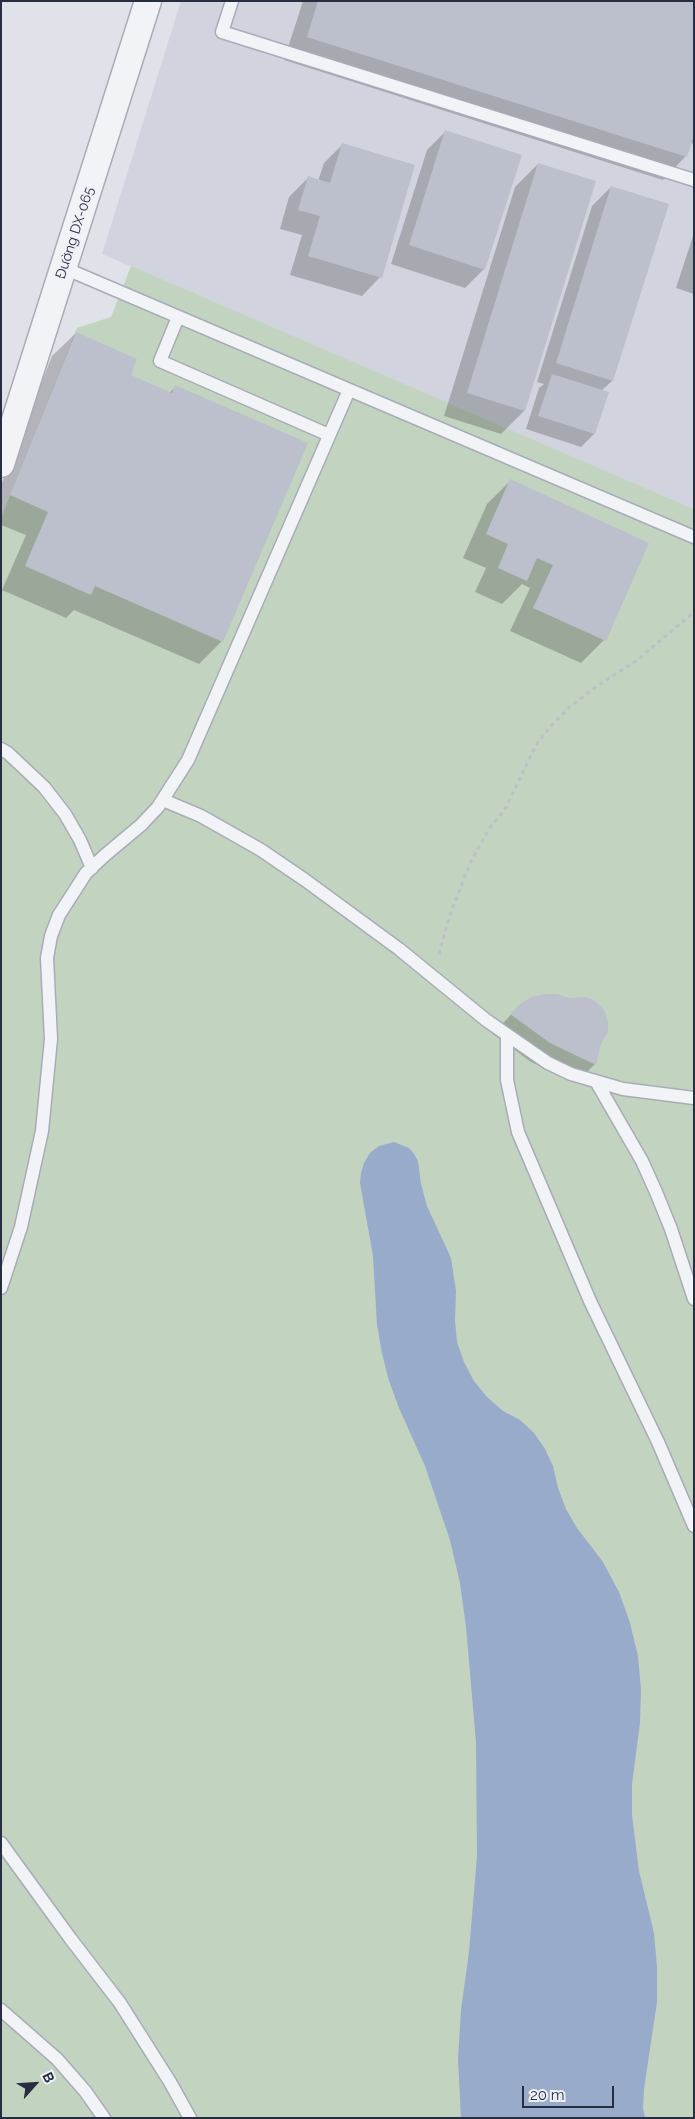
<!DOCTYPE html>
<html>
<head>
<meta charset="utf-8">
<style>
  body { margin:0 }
  #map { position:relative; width:695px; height:2119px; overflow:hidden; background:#dfe2e9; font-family:Raleway,sans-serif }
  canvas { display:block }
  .frame { position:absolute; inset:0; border:2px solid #272e41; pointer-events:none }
  .north { position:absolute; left:10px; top:2059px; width:50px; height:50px; -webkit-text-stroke:4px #eff1f7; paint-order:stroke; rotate:64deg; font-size:14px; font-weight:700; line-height:20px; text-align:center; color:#272e41 }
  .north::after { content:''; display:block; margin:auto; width:18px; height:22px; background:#272e41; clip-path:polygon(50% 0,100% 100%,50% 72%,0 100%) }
  .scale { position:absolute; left:522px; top:2086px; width:92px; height:22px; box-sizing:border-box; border:2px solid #272e41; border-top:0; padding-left:6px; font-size:15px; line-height:18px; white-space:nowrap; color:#272e41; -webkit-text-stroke:4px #eff1f7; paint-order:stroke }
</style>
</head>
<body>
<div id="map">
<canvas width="695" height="2119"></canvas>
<div class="frame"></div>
<div class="north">B</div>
<div class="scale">20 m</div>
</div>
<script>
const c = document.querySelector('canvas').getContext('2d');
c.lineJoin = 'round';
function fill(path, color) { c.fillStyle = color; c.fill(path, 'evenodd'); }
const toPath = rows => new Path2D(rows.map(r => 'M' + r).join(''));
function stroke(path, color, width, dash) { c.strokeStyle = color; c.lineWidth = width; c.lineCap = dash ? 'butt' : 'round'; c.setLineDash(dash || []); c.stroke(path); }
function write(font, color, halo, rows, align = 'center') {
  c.font = font + ' Raleway,sans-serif'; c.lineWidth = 4; c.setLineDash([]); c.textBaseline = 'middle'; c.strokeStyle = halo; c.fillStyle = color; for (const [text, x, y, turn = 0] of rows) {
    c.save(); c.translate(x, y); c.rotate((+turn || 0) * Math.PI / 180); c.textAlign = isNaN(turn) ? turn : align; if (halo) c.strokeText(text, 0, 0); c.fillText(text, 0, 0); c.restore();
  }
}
fill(toPath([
  [181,1,694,1,694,509,102,254]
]), '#d1d4de');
fill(toPath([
  [131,266,694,509,694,2118,1,2118,1,518,77,328,111,317]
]), '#c2d3c0');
fill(toPath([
  [394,1142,409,1148,414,1154,418,1161,421,1184,427,1206,451,1258,456,1291,455,1321,457,1342,464,1362,474,1381,487,1397,503,1411,520,1420,534,1433,545,1449,553,1466,558,1488,566,1509,577,1528,603,1562,619,1592,630,1623,638,1656,641,1689,640,1723,632,1784,632,1815,639,1871,654,1933,657,1967,657,2002,644,2089,643,2108,645,2118,461,2118,458,2059,461,2010,469,1952,477,1856,476,1742,466,1627,460,1583,450,1540,425,1466,399,1408,389,1381,382,1353,377,1325,373,1256,360,1183,361,1173,364,1163,370,1153,379,1146]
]), '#98abcb');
fill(toPath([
  [303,1,694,1,694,144,690,143,686,156,663,180,284,60],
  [446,131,484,269,465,288,391,264,427,150],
  [343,144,380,277,362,296,290,275,302,235,280,229,289,197,308,178,318,181,324,163],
  [538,164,524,411,501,434,444,416,515,187],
  [611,187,612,381,601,391,607,393,594,434,581,447,526,429,539,388,544,384,537,382,592,206],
  [694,233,694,294,676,288],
  [76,333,129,376,169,393,176,387,222,641,199,664,74,610,66,618,2,590,26,535,1,525,1,485,52,356],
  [510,481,604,640,581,663,510,631,530,588,522,584,502,604,475,592,486,568,463,558,487,504],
  [520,1005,600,1044,595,1064,576,1083,531,1062,493,1034]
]), '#0003');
fill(toPath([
  [318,1,694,1,694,135,687,157,307,37],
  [445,130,522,155,485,270,409,245],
  [342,143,415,165,382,278,308,256,320,216,298,210,308,176,330,183],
  [538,163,596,181,525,411,467,393],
  [611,186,669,204,613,381,556,363],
  [76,332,137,359,131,375,172,393,175,385,308,443,223,642,95,586,91,595,25,566,48,512,10,495],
  [552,374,609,392,595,434,538,416],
  [510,479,649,543,606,641,533,608,553,565,537,558,527,581,498,568,508,544,486,534],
  [544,994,557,994,569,998,586,997,595,1001,604,1010,608,1021,608,1032,601,1044,596,1065,550,1043,510,1014,520,1004,532,997]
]), '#bcc0cc');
const service = toPath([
  [232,1,222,32,694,180],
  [64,268,694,537],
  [178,317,160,361,329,435],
  [1,749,8,753,44,787,65,814,80,840,92,868],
  [163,800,201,816,261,850,305,880,399,949,486,1020,548,1063,571,1074,623,1089,694,1098],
  [507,1035,507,1080,518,1132,590,1301,658,1442,694,1526],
  [597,1083,642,1161,656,1192,671,1229,694,1299],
  [1,1288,21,1227,42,1131,51,1039,47,958,51,936,59,915,86,873,104,856,141,825,158,807,188,760,349,390],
  [1,1843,70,1938,120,2003,170,2082,190,2118],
  [1,2010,57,2059,85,2091,104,2118]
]);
const minor = toPath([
  [1,464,148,1]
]);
stroke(service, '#a8acb7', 15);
stroke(minor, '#a8acb7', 29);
stroke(toPath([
  [439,954,449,918,470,863,491,826,505,809,536,745,550,727,570,707,591,690,636,661,694,612]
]), '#bdc0c8', 3, [4, 4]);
stroke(service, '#f2f3f7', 12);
stroke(minor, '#f2f3f7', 26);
write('14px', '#272e41', '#eff1f7', [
  ["Đường DX-065",75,233,-72]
]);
</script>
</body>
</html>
